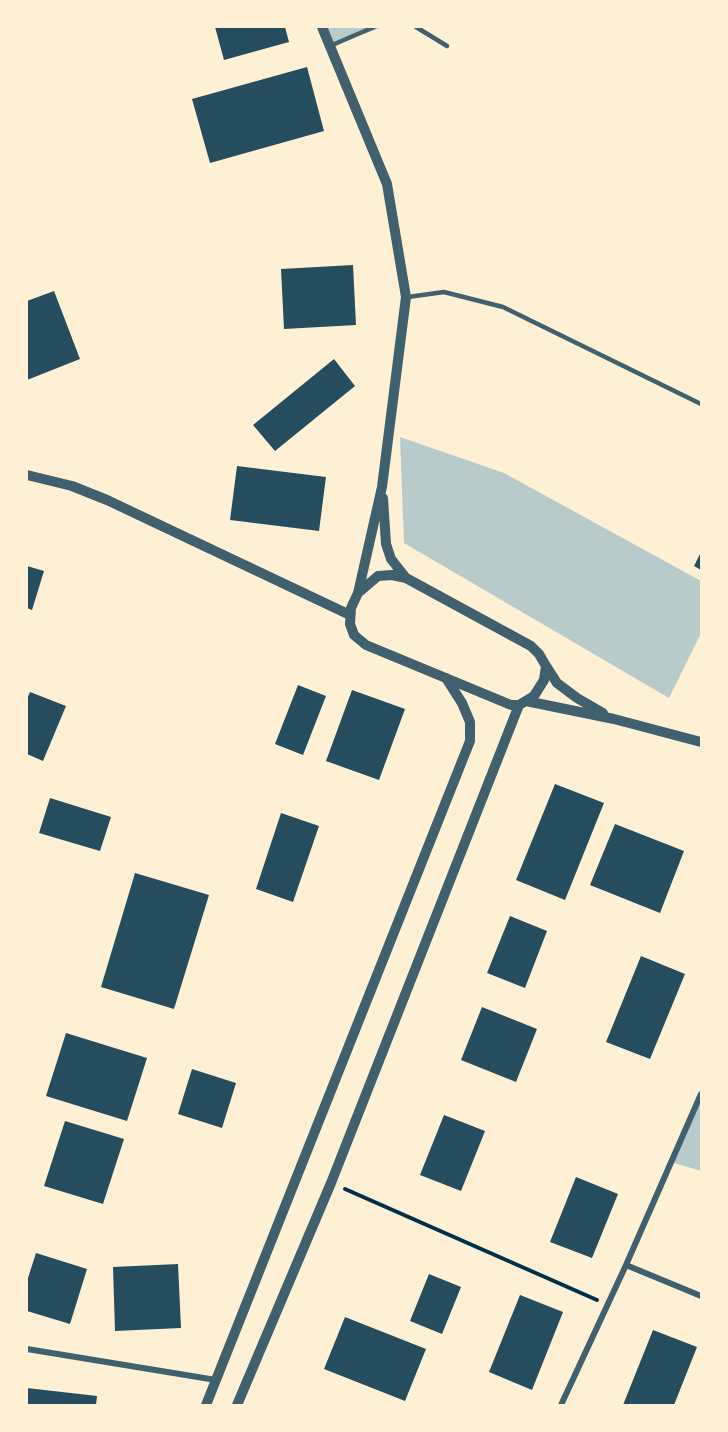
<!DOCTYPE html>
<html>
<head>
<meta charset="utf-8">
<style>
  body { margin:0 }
  #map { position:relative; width:728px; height:1432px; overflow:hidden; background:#fdf0d5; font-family:"Golos Text",sans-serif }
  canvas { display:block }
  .frame { position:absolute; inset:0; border:28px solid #fdf0d5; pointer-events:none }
</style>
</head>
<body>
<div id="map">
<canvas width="728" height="1432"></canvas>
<div class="frame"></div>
</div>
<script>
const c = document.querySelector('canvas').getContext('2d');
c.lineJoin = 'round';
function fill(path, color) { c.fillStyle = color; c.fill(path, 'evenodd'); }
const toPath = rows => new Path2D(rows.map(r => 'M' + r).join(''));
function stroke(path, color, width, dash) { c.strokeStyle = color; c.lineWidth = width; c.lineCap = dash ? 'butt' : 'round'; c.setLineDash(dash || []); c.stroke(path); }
fill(toPath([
  [322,27,383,27,329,47],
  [400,437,504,473,701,581,701,633,669,698,404,543],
  [701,1094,701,1171,671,1162]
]), '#b9caca');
fill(toPath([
  [215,27,285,27,289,42,224,60],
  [307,67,324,131,210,163,192,99],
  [353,265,356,325,284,329,281,269],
  [54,291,80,359,27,380,27,301],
  [334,359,355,386,275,451,253,425],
  [237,466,326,477,319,531,230,520],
  [701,552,701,570,694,566],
  [27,566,44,571,32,610,27,608],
  [298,685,326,696,303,755,275,744],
  [352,690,405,709,379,780,326,761],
  [30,692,66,706,43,761,27,754,27,699],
  [555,784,604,803,565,900,516,880],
  [50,798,111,817,100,851,39,833],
  [281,813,319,826,293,902,256,889],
  [615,824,684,851,660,913,590,885],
  [135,873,209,895,174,1009,101,987],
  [510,916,547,931,525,988,487,973],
  [641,956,685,974,650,1059,606,1042],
  [482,1007,537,1029,516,1082,461,1060],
  [66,1033,147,1058,127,1121,46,1096],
  [192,1069,236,1083,222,1128,178,1114],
  [444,1115,485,1131,461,1191,420,1175],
  [65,1121,124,1139,103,1204,44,1186],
  [576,1177,618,1194,592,1258,550,1242],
  [36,1253,87,1269,70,1324,27,1311,27,1281],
  [178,1264,181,1328,115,1331,113,1267],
  [429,1274,461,1287,442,1334,410,1321],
  [520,1295,563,1312,532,1390,489,1372],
  [345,1317,426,1349,405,1401,324,1369],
  [653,1330,697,1347,674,1405,623,1405],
  [27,1388,97,1396,96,1405,27,1405]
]), '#264d5e');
stroke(toPath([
  [345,1189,597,1300]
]), '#003049', 4);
stroke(toPath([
  [416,27,447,46],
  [330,46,374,27],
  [408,297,444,292,503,307,701,404]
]), '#3f606c', 4.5);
stroke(toPath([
  [626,1265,701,1296],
  [27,1349,216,1380],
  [561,1405,626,1265,701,1094]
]), '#3f606c', 6);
stroke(toPath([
  [322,27,387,184,406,297,382,487,358,593,351,608,350,624,354,635,366,645,511,705,519,705,534,696,544,680,546,666,539,654,531,646,406,578,392,575,378,576,358,593],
  [27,475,72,486,107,500,350,615],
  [383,498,386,544,391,559,406,578],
  [546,666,557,683,577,698,603,713],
  [526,701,614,719,701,742],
  [206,1405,470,741,470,722,462,703,446,678],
  [237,1405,331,1183,519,705]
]), '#3f606c', 10);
</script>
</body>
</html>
